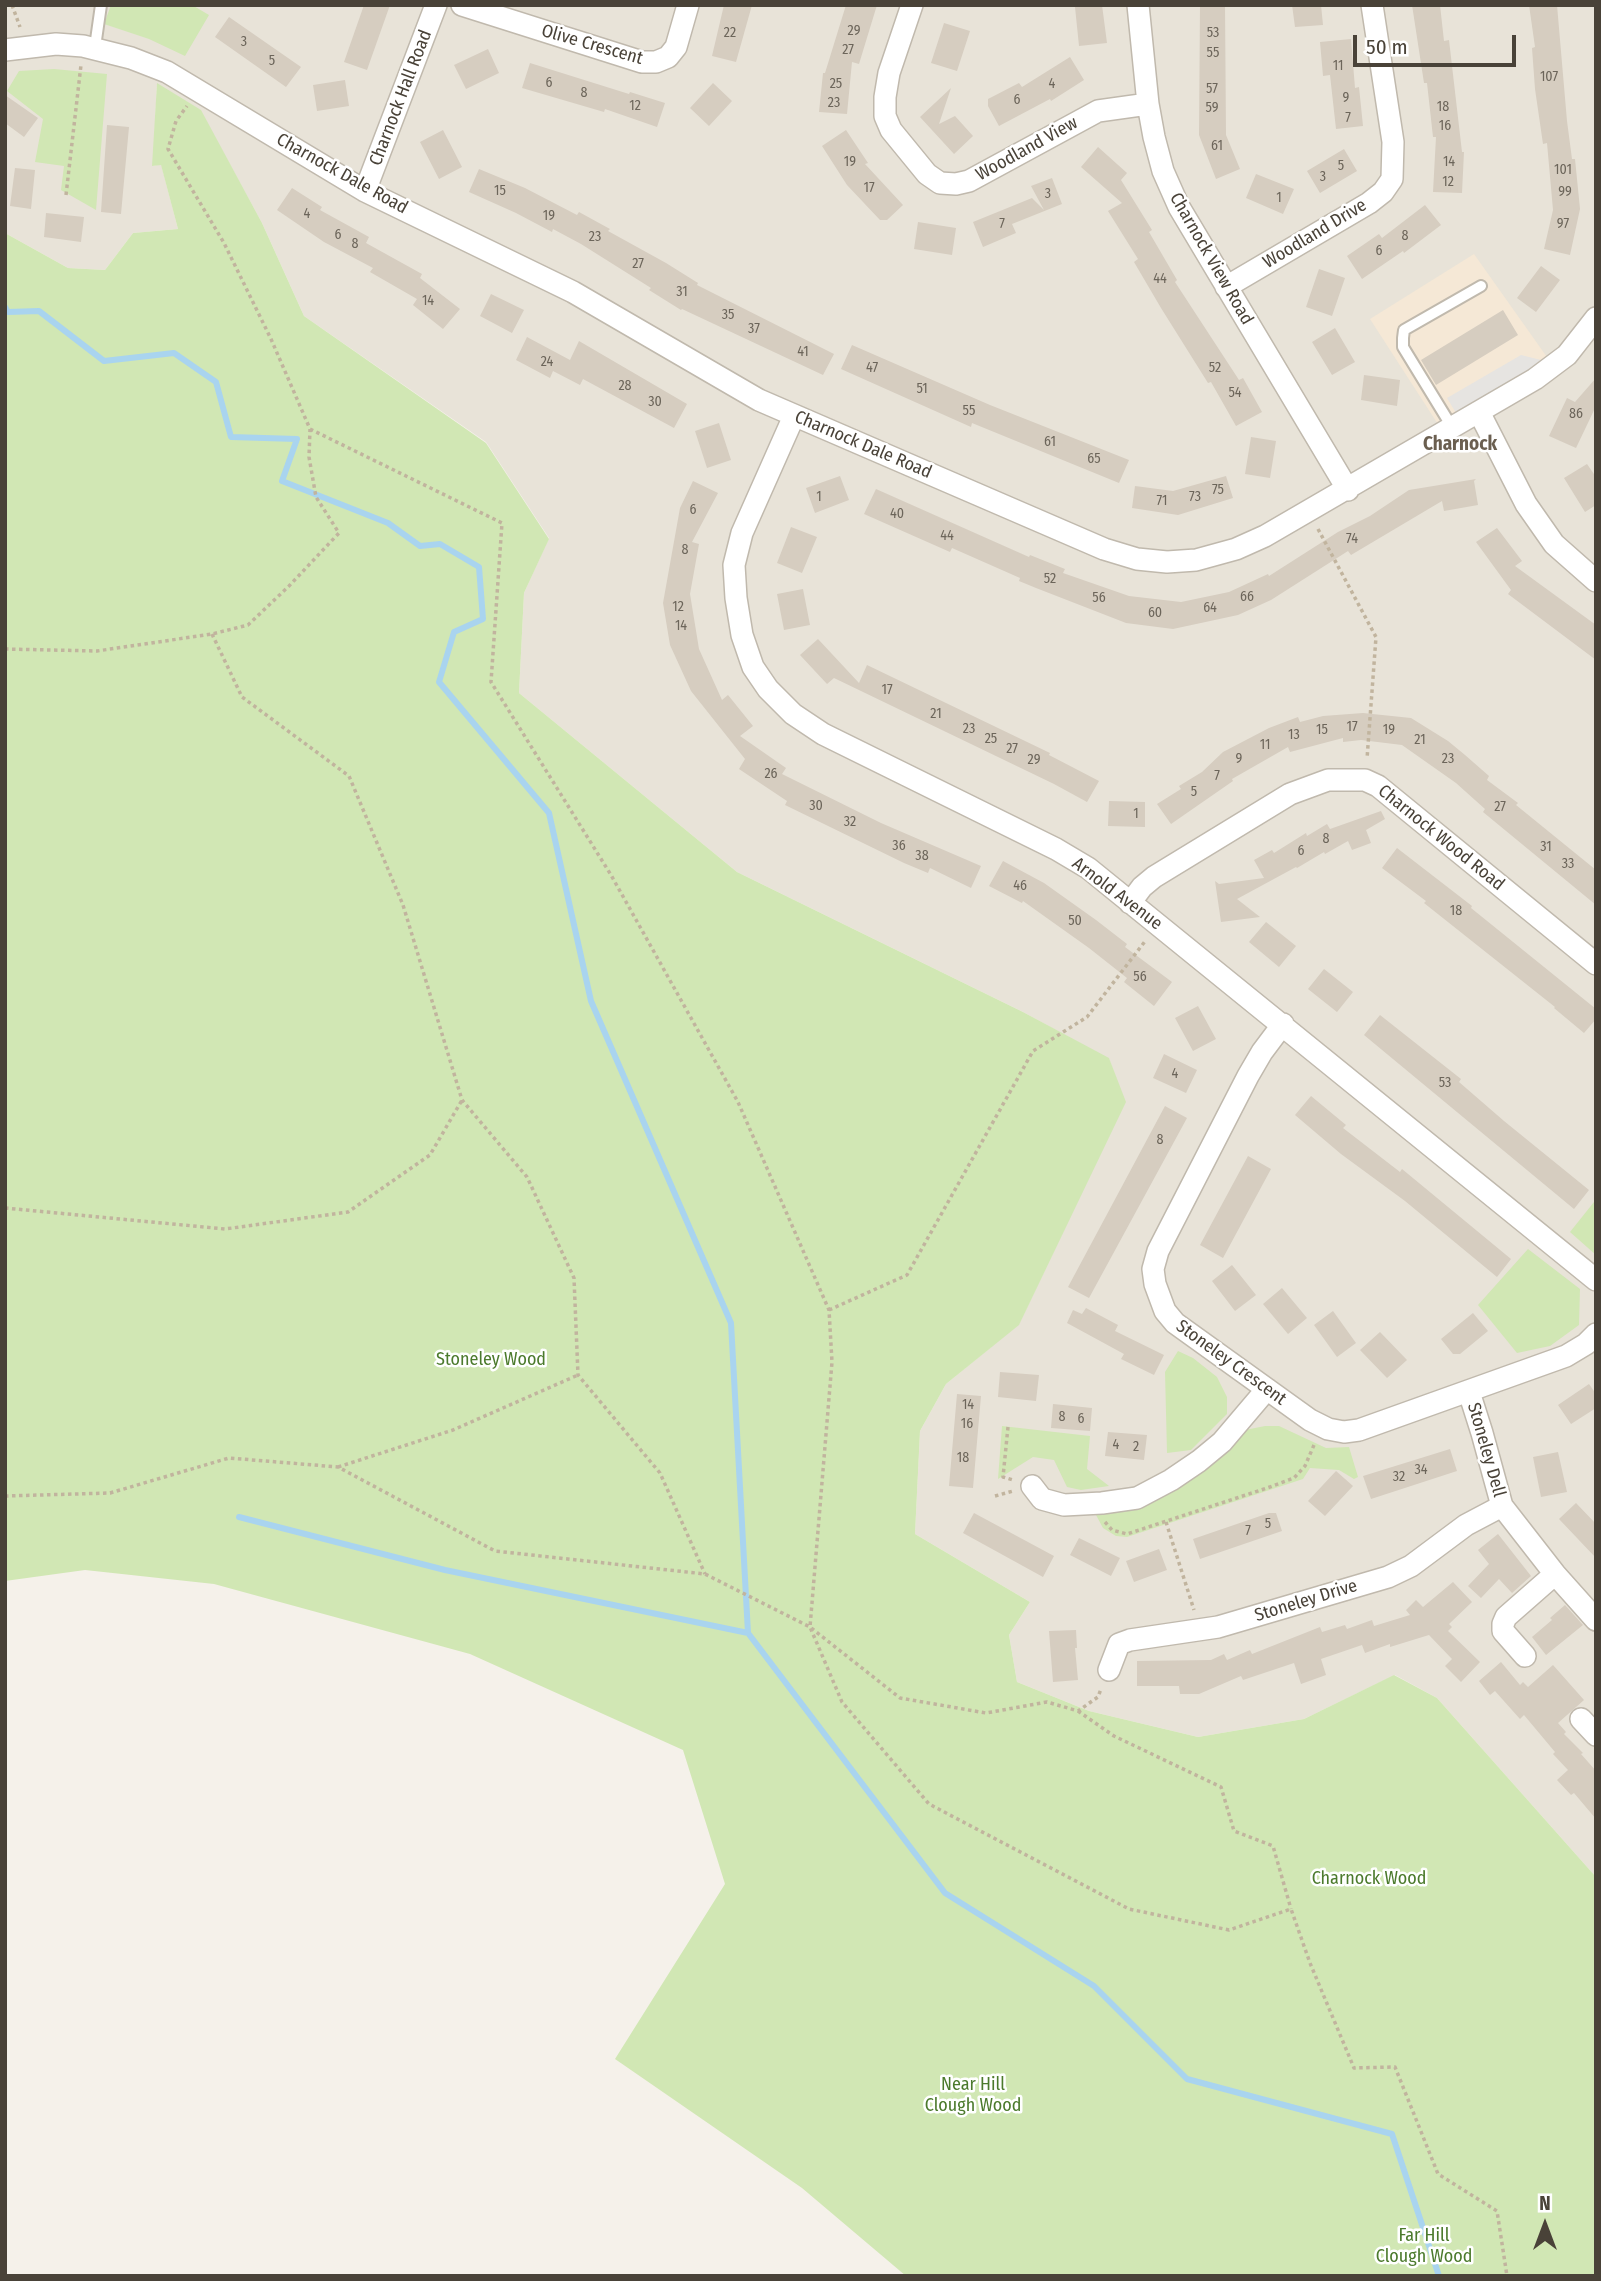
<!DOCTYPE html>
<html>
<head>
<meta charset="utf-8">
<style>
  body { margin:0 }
  #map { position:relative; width:1601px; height:2281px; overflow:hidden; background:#f5f1ea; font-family:"Fira Sans Condensed",sans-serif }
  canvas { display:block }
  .frame { position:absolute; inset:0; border:7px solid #494238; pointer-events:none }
  .north { position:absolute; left:1510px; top:2190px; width:70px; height:70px; -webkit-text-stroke:5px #fff; paint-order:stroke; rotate:0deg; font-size:19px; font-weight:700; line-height:28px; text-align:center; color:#494238 }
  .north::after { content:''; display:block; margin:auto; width:24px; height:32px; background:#494238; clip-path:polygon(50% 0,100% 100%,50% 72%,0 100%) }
  .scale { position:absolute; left:1353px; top:35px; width:163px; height:32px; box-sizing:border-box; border:4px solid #494238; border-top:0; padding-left:9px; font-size:21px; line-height:24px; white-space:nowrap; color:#494238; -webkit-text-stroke:5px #fff; paint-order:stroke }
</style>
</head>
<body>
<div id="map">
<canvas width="1601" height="2281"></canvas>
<div class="frame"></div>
<div class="north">N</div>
<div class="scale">50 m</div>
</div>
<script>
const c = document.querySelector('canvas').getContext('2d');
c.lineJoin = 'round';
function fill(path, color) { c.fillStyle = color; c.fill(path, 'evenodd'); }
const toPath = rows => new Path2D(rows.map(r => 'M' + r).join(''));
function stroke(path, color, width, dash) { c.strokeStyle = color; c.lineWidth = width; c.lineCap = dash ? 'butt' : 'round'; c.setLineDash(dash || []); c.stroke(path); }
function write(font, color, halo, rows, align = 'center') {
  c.font = font + ' "Fira Sans Condensed",sans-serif'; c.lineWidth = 5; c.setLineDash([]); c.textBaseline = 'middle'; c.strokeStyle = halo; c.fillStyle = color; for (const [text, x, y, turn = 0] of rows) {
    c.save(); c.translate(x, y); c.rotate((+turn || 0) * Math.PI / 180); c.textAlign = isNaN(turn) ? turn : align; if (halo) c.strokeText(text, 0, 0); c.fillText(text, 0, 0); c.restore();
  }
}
fill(toPath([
  [5,5,1596,5,1596,1877,1437,1698,1395,1675,1304,1719,1198,1737,1089,1711,1017,1682,1009,1635,1030,1602,915,1534,920,1431,946,1384,1019,1324,1125,1102,1109,1059,1023,1012,737,872,519,693,524,593,549,538,486,442,304,316,262,223,200,110,157,84,153,166,161,164,178,229,133,233,105,270,68,268,5,233]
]), '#e8e3d8');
fill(toPath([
  [1474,254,1554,367,1443,432,1370,319]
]), '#f5e8d6');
fill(toPath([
  [111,5,192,5,209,15,185,56,149,39,104,24],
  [54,69,107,74,96,210,61,190,64,166,35,162,43,119,7,91,19,71],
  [157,83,201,110,262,223,304,316,486,443,549,539,524,593,519,693,737,872,1023,1012,1109,1058,1126,1102,1019,1325,946,1384,920,1431,915,1534,1030,1602,1009,1635,1017,1682,1089,1711,1198,1737,1304,1719,1394,1675,1437,1698,1596,1877,1596,2276,906,2276,802,2188,615,2059,725,1884,683,1750,470,1654,214,1584,85,1570,5,1581,5,233,68,268,105,270,133,233,178,229,161,165,152,166],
  [1594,1202,1596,1204,1596,1255,1570,1232],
  [1528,1249,1580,1289,1579,1325,1550,1346,1517,1353,1478,1305],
  [1178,1351,1193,1358,1217,1377,1227,1397,1227,1414,1191,1450,1167,1453,1165,1372],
  [1002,1426,1090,1436,1087,1469,1109,1486,1081,1490,1067,1487,1054,1460,1033,1457,998,1479],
  [1265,1426,1279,1426,1326,1448,1349,1447,1358,1477,1354,1479,1339,1470,1310,1468,1303,1479,1127,1537,1116,1536,1103,1528,1096,1515,1141,1505,1245,1430]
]), '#d1e7b4');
fill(toPath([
  [1521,355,1545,361,1456,413,1447,398]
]), '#e6e4e1');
stroke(toPath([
  [5,307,8,312,39,311,104,361,174,353,216,382,231,437,297,439,282,481,388,523,420,546,440,544,479,567,483,619,454,632,439,682,549,813,591,1001,731,1323,748,1633,945,1893,1094,1986,1187,2079,1392,2134,1439,2276],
  [239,1517,445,1570,748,1633]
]), '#a9d4ef', 6);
fill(toPath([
  [364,5,390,5,367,70,344,62],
  [724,5,752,5,736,62,712,56],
  [846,5,877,5,859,64,852,62,847,114,819,112,823,73,825,73],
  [1102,5,1107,43,1079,46,1075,7],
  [1200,5,1225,5,1226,135,1240,169,1216,179,1199,135],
  [1292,5,1321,5,1323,25,1295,27],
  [1412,5,1440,5,1444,41,1449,40,1462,152,1464,152,1462,193,1433,192,1436,137,1433,137,1427,83,1424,83],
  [1529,5,1557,5,1567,121,1572,159,1575,159,1580,209,1570,255,1544,249,1553,210,1547,143,1543,144,1535,89,1532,48,1535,47],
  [229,17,301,67,286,87,215,37],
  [944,23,970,31,957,71,931,63],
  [1351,39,1355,88,1359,87,1363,126,1336,129,1330,75,1323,76,1320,42],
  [488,49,499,73,466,89,454,65],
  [1070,57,1084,80,1051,101,1050,99,999,126,988,106,988,99,1019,83,1022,87],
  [530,63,629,94,630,92,665,103,657,127,605,109,604,112,522,88],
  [345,80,349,106,317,111,313,85],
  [713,83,732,101,709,126,690,108],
  [951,88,939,124,955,116,973,136,954,154,920,117],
  [5,95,38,118,24,137,5,123],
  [107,125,129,127,121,214,101,212],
  [443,130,462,167,439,179,420,142],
  [846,130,868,163,865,164,903,205,887,220,880,220,847,185,822,146],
  [1098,147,1127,173,1121,180,1152,230,1149,232,1177,280,1175,282,1239,380,1243,378,1262,412,1236,426,1211,382,1208,383,1161,308,1134,262,1138,259,1108,211,1122,203,1081,167],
  [1344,149,1357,171,1320,193,1307,171],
  [15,168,35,170,31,209,10,206],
  [479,169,525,188,577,215,579,212,610,229,608,231,666,263,698,283,697,285,834,354,823,375,682,309,681,310,649,290,651,288,581,244,553,229,552,232,516,213,469,192],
  [1256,174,1294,189,1283,214,1246,198],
  [1052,178,1062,204,1012,224,1016,233,983,247,973,222,1032,198,1044,210,1031,186],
  [292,188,322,207,320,210,369,237,366,243,422,274,420,278,460,309,443,329,413,305,417,299,370,272,373,268,324,242,277,210],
  [1425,205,1441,225,1404,253,1403,251,1362,279,1347,256,1379,234,1382,238],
  [46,213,84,217,81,242,44,237],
  [918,222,956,228,952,255,914,249],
  [1541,266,1560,280,1536,312,1517,298],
  [1319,269,1345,278,1332,316,1306,307],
  [491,294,524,310,512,333,480,316],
  [1503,310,1518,335,1436,385,1421,360],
  [1335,328,1355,362,1332,375,1312,342],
  [527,337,570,360,579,341,687,404,674,428,583,379,580,385,553,371,550,378,516,360],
  [852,345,990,405,1129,460,1119,483,972,423,971,427,841,369],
  [1364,375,1400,380,1397,406,1361,400],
  [1596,378,1596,406,1576,448,1549,436,1567,398,1575,402],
  [719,423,731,460,707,468,695,431],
  [1251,437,1276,441,1270,478,1245,474],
  [1587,464,1596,477,1596,505,1585,512,1564,478],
  [840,476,849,500,815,513,806,488],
  [1226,476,1233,498,1178,515,1132,508,1135,486,1173,491],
  [1476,479,1474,481,1478,505,1444,511,1442,501,1351,555,1348,551,1271,600,1238,615,1173,629,1126,623,1036,588,1019,581,1020,578,952,548,950,552,864,514,876,489,1029,557,1030,555,1065,569,1063,573,1129,596,1181,602,1229,592,1268,574,1269,576,1338,532,1370,516,1409,490],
  [693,481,718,493,692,542,699,544,690,594,699,649,722,700,728,695,753,726,740,736,786,768,782,774,881,823,981,866,971,888,930,868,928,873,904,863,785,805,787,801,739,769,745,759,691,691,670,645,663,603,680,508],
  [791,527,817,537,802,573,777,563],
  [1497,528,1522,561,1515,566,1596,625,1596,660,1508,594,1511,590,1476,542],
  [803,589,810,625,784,630,777,594],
  [818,639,859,683,867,665,1050,753,1049,755,1099,781,1087,802,1054,784,834,678,827,684,800,655],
  [1363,713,1411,718,1448,741,1465,755,1489,776,1487,780,1518,803,1516,805,1596,870,1596,905,1483,812,1485,809,1456,783,1402,745,1361,740,1343,742,1343,738,1290,752,1288,747,1232,779,1233,781,1171,824,1157,804,1181,789,1179,786,1202,772,1223,752,1269,728,1298,717,1300,722,1323,716],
  [1109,801,1145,802,1145,827,1108,826],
  [1381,811,1385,819,1366,830,1371,843,1352,850,1348,841,1325,854,1324,852,1297,868,1296,867,1237,899,1260,917,1221,922,1215,881,1219,884,1264,878,1254,860,1272,850,1274,853,1306,833,1307,836,1327,824,1330,829],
  [1397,848,1472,906,1471,908,1596,1009,1596,1019,1584,1033,1554,1008,1555,1007,1424,903,1426,901,1382,868],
  [1003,861,1044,883,1096,920,1127,944,1125,947,1172,982,1154,1006,1124,982,1127,978,1089,948,1023,901,1022,903,989,886],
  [1266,922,1296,946,1279,967,1249,942],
  [1324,969,1353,992,1337,1012,1308,989],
  [1198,1006,1216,1039,1193,1051,1175,1018],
  [1380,1015,1461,1079,1459,1082,1504,1121,1589,1190,1574,1209,1364,1035],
  [1164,1054,1197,1070,1186,1093,1153,1078],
  [1311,1096,1346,1125,1343,1128,1400,1172,1402,1169,1511,1259,1497,1277,1405,1201,1341,1154,1295,1115],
  [1165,1106,1187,1118,1089,1298,1068,1287],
  [1248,1156,1271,1169,1223,1258,1200,1245],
  [1232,1265,1256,1295,1235,1311,1212,1281],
  [1282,1288,1307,1318,1288,1334,1263,1304],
  [1086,1308,1118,1325,1115,1331,1164,1355,1154,1375,1121,1359,1124,1354,1067,1323,1073,1310,1082,1314],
  [1333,1311,1356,1343,1337,1357,1314,1325],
  [1473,1313,1488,1331,1460,1354,1453,1354,1441,1339],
  [1380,1332,1407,1360,1387,1378,1360,1350],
  [1000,1372,1039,1375,1036,1401,998,1397],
  [1589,1384,1596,1394,1596,1408,1571,1424,1558,1405],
  [957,1394,981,1396,973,1488,949,1486],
  [1053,1404,1092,1408,1090,1431,1051,1428],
  [1108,1432,1147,1435,1144,1460,1105,1456],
  [1450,1449,1457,1471,1371,1499,1363,1476],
  [1558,1452,1567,1492,1541,1497,1533,1457],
  [1336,1471,1353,1486,1325,1516,1308,1501],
  [1576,1503,1596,1524,1596,1558,1559,1519],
  [974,1513,1054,1556,1043,1577,963,1533],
  [1269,1513,1276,1513,1282,1531,1200,1559,1193,1539],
  [1498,1534,1531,1576,1512,1593,1499,1579,1481,1598,1468,1586,1489,1564,1478,1550],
  [1079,1538,1120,1558,1111,1576,1070,1555],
  [1159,1549,1167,1570,1134,1582,1126,1561],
  [1453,1582,1472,1602,1449,1624,1452,1627,1448,1631,1480,1662,1461,1682,1445,1666,1452,1659,1429,1635,1390,1647,1390,1644,1365,1653,1362,1645,1321,1659,1326,1675,1301,1684,1294,1663,1243,1680,1241,1676,1199,1694,1180,1694,1179,1686,1137,1686,1137,1661,1211,1660,1224,1654,1227,1660,1250,1650,1252,1654,1320,1627,1322,1632,1345,1625,1347,1629,1372,1620,1374,1626,1410,1615,1406,1610,1416,1600,1423,1607],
  [1565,1605,1583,1625,1546,1655,1532,1637,1552,1620,1550,1618],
  [1076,1630,1077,1648,1075,1648,1078,1680,1053,1682,1049,1631],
  [1501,1662,1520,1685,1523,1682,1528,1687,1553,1665,1584,1700,1558,1723,1566,1732,1564,1734,1583,1753,1581,1754,1596,1771,1596,1819,1574,1793,1571,1795,1557,1780,1568,1770,1553,1754,1555,1752,1524,1715,1520,1719,1495,1691,1490,1695,1479,1681]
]), '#d6cdc0');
const lane = toPath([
  [95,47,101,5],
  [1452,427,1403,347,1403,338,1404,330,1481,286]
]);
const street = toPath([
  [462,5,642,62,656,62,668,57,676,47,688,5],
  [912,5,889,73,885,97,885,116,891,130,927,174,940,183,956,184,969,181,1098,111,1148,104],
  [1138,5,1148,104,1154,137,1163,171,1179,207,1348,490],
  [5,50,56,44,83,46,131,58,167,72,365,191,573,292,759,400,1104,549,1137,559,1167,562,1196,560,1236,549,1265,536,1535,379,1567,355,1596,318],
  [365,191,436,5],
  [1226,287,1369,203,1383,192,1392,179,1393,142,1372,5],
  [1479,412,1526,504,1554,544,1596,581],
  [794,416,742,533,734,565,736,598,742,635,753,667,768,689,793,714,823,734,1056,849,1088,868,1596,1280],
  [1130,903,1142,887,1154,877,1290,794,1328,780,1365,780,1378,786,1596,964],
  [1283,1024,1262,1052,1248,1076,1158,1251,1153,1269,1155,1284,1165,1311,1175,1323,1310,1420,1328,1429,1344,1432,1359,1430,1566,1356,1586,1344,1596,1334],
  [1469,1392,1482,1433,1502,1506,1555,1574,1596,1620],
  [1032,1486,1042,1499,1064,1505,1102,1503,1137,1498,1171,1480,1199,1461,1222,1442,1267,1389],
  [1525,1656,1503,1631,1503,1624,1506,1617,1555,1574],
  [1109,1670,1119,1644,1130,1640,1218,1627,1388,1577,1411,1566,1466,1525,1502,1506],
  [1581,1719,1596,1735]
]);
stroke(lane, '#c0b9ad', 14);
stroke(street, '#c0b9ad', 24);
stroke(toPath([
  [12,5,20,27],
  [66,195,81,65],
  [310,429,502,523,491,682,611,875,738,1102,829,1310,832,1362,810,1627,842,1702,929,1804,1129,1909,1229,1930,1291,1909,1310,1963,1354,2068,1395,2067,1438,2174,1497,2211,1507,2276],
  [1318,529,1376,637,1367,759],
  [212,634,242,697,349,776,403,905,462,1100,527,1177,574,1278,578,1375,660,1473,705,1574],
  [5,649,97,651,212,634,248,625,289,586,339,533,316,497,309,457,310,429,271,339,224,243,168,149,176,121,187,106],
  [5,1208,225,1229,348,1212,430,1155,462,1100],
  [829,1310,907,1275,1033,1051,1087,1017,1146,940],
  [1008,1427,1003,1477,1013,1480],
  [338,1467,453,1430,578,1375],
  [5,1496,110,1493,229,1458,338,1467,495,1551,705,1574,810,1627,900,1698,986,1713,1047,1702,1078,1711,1098,1697,1101,1689],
  [995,1496,1013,1491],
  [1105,1522,1112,1530,1127,1534,1267,1488,1294,1478,1305,1466,1314,1445],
  [1166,1522,1194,1610],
  [1078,1711,1114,1736,1221,1787,1234,1831,1273,1846,1291,1909]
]), '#c1b49e', 3.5, [3.5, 3.5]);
stroke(lane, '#fff', 10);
stroke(street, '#fff', 21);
write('14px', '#6c655a', null, [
  ["29",854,31],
  ["22",730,33],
  ["53",1213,33],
  ["3",244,42],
  ["27",848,50],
  ["55",1213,53],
  ["5",272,61],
  ["11",1338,66],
  ["107",1549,77],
  ["6",549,83],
  ["25",836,84],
  ["4",1052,84],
  ["57",1212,89],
  ["8",584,93],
  ["9",1346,98],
  ["6",1017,100],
  ["23",834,103],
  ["12",635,106],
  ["18",1443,107],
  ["59",1212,108],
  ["7",1348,118],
  ["16",1445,126],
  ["61",1217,146],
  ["19",850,162],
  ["14",1449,162],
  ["5",1341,166],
  ["101",1563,170],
  ["3",1323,177],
  ["12",1448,182],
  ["17",869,188],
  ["15",500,191],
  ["99",1565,192],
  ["3",1048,194],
  ["1",1279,198],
  ["4",307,214],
  ["19",549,216],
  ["7",1002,224],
  ["97",1563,224],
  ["6",338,235],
  ["8",1405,236],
  ["23",595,237],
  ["8",355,244],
  ["6",1379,251],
  ["27",638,264],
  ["44",1160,279],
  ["31",682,292],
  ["14",428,301],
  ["35",728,315],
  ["37",754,329],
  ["41",803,352],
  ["24",547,362],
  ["47",872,368],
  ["52",1215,368],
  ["28",625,386],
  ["51",922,389],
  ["54",1235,393],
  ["30",655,402],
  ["55",969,411],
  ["86",1576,414],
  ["61",1050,442],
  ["65",1094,459],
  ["75",1218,490],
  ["1",819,497],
  ["73",1195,497],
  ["71",1162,501],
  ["6",693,510],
  ["40",897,514],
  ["44",947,536],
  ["74",1352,539],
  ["8",685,550],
  ["52",1050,579],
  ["66",1247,597],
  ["56",1099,598],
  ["12",678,607],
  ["64",1210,608],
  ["60",1155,613],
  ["14",681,626],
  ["17",887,690],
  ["21",936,714],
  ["17",1352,727],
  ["23",969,729],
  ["15",1322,730],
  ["19",1389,730],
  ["13",1294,735],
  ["25",991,739],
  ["21",1420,740],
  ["11",1265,745],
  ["27",1012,749],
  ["9",1239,759],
  ["23",1448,759],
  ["29",1034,760],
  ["26",771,774],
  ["7",1217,776],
  ["5",1194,792],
  ["30",816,806],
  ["27",1500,807],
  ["1",1136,814],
  ["32",850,822],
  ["8",1326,839],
  ["36",899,846],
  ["31",1546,847],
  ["6",1301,851],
  ["38",922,856],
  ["33",1568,864],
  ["46",1020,886],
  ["18",1456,911],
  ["50",1075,921],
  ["56",1140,977],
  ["4",1175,1074],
  ["53",1445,1083],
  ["8",1160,1140],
  ["14",968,1405],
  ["8",1062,1417],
  ["6",1081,1419],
  ["16",967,1424],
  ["4",1116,1445],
  ["2",1136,1447],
  ["18",963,1458],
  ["34",1421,1470],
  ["32",1399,1477],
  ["5",1268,1524],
  ["7",1248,1531]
]);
write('18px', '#494238', '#fff', [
  ["Olive Crescent",592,45,16],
  ["Charnock Hall Road",401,98,-69],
  ["Woodland View",1027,149,-29],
  ["Charnock Dale Road",342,174,29],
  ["Woodland Drive",1315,234,-31],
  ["Charnock View Road",1211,259,60],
  ["Charnock Dale Road",863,445,23],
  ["Charnock Wood Road",1441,838,39],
  ["Arnold Avenue",1117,894,37],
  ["Stoneley Crescent",1231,1363,36],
  ["Stoneley Dell",1486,1450,74],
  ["Stoneley Drive",1306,1601,-17]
]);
write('18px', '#4b7a2c', '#fff', [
  ["Stoneley Wood",491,1360],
  ["Charnock Wood",1369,1879],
  ["Near Hill",973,2085],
  ["Clough Wood",973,2106],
  ["Far Hill",1424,2236],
  ["Clough Wood",1424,2257]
]);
write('bold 19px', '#6b5f50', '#fff', [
  ["Charnock",1460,445]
]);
</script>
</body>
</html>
